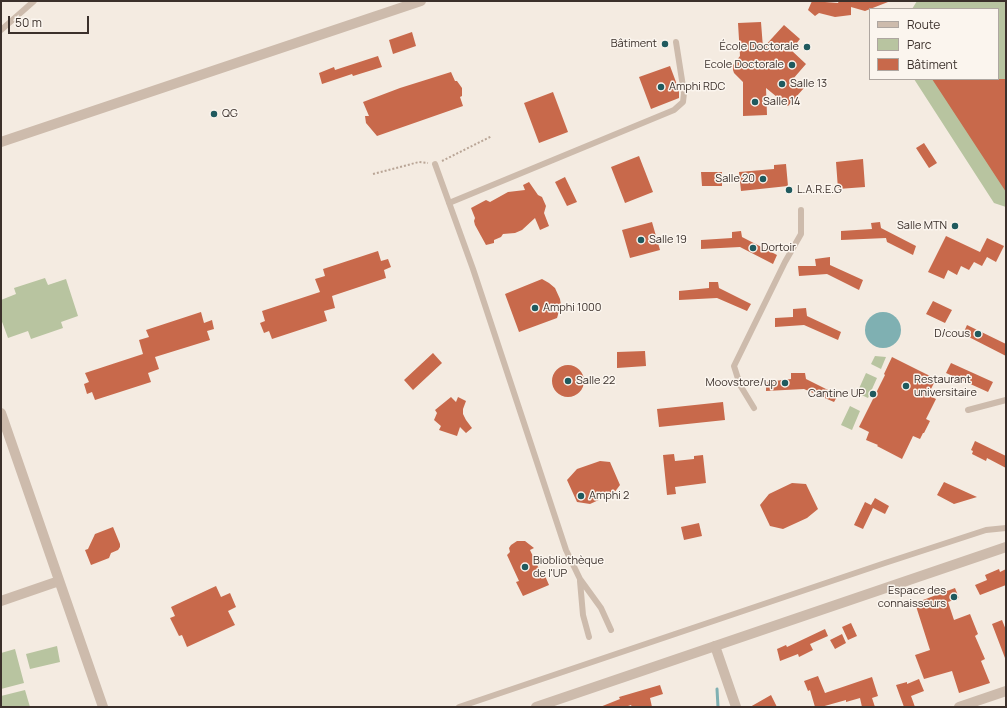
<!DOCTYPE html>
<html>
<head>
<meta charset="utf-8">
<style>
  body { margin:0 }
  #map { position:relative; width:1007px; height:708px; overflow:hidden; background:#f4ebe1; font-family:Manrope,sans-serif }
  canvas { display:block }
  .frame { position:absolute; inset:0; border:2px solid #3b302b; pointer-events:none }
  .legend { position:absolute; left:869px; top:8px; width:130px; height:72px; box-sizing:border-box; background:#fbf5ee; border:1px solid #aea6a0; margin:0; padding:5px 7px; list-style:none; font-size:12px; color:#3b302b }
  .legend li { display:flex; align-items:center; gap:8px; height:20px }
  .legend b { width:20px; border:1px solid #aea6a0 }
  .scale { position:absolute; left:8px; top:16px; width:81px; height:18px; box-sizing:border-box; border:2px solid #3b302b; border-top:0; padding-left:5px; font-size:12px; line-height:14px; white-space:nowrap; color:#3b302b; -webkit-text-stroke:3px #fbf5ee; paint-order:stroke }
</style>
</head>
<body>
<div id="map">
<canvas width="1007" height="708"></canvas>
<div class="frame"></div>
<ul class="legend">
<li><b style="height:5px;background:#cdbbac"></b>Route</li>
<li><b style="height:11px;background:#b8c4a0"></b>Parc</li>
<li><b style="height:11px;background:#c8694b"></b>Bâtiment</li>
</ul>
<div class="scale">50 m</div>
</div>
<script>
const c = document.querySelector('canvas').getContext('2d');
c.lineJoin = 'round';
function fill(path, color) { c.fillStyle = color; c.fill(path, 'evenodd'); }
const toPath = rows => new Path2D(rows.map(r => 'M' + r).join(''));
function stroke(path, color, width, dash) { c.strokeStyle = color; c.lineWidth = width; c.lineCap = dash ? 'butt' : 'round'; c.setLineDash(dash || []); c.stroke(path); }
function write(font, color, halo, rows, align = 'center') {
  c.font = font + ' Manrope,sans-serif'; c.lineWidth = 3; c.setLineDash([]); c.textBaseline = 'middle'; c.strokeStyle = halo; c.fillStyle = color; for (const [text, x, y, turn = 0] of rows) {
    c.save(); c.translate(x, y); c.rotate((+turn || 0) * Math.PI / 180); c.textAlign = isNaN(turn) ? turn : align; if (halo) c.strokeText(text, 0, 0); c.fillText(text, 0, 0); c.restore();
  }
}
fill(toPath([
  [917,1,1006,1,1006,207,994,203,914,79,998,79,998,9,912,9],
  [45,278,48,285,66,279,78,316,61,322,63,328,31,339,28,331,8,338,1,319,1,300,16,294,14,288],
  [875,356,886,357,881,369,871,364],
  [866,373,877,378,868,398,857,393],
  [850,406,860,411,852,430,841,425],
  [57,646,60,662,30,669,26,654],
  [15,649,24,683,1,689,1,653],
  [25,690,30,707,1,707,1,696]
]), '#b8c4a0');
fill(toPath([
  '865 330a18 18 0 1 1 36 0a18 18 0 1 1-36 0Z'
]), '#7fb0b2');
stroke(toPath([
  [717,689,718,707]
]), '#7fb0b2', 3);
fill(toPath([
  [812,1,838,3,839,1,888,2,865,11,851,7,851,15,835,17,819,13,815,16,808,10],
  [761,22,763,48,784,25,800,39,791,50,806,64,793,79,804,88,788,106,766,88,767,115,743,116,743,82,734,73,733,70,733,65,740,56,738,23],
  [412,32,416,46,393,54,389,40],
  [378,56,382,67,353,76,352,74,322,84,319,73,334,67,335,70],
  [670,66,679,90,679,98,651,109,639,77],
  [451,72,455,81,457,81,462,88,462,96,460,97,463,106,377,136,366,123,365,116,369,116,363,102,400,88],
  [932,79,1006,79,1006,192],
  [553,92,568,132,539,143,524,103],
  [924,143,937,163,929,168,916,148],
  [639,156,653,192,625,203,611,167],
  [863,159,865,187,838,189,836,162],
  [786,164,788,186,741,191,739,172,774,169,774,165],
  [701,172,722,172,722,186,702,186],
  [565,177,577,202,567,206,555,182],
  [529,182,538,195,542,197,546,206,544,213,549,226,540,230,535,218,522,230,515,233,503,234,501,237,494,240,494,243,486,245,475,225,474,221,475,218,471,208,486,200,490,202,508,192,525,190,523,185],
  [652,222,660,250,630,258,622,230],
  [880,222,881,228,916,246,913,255,887,242,886,238,841,240,841,231,872,229,871,223],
  [741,231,742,237,777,255,773,264,740,247,701,249,701,240,732,238,732,232],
  [946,236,980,252,987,238,1004,246,996,262,987,257,982,266,974,262,969,270,961,266,957,275,948,270,944,279,928,272],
  [378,251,381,261,388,259,391,267,384,270,386,278,332,296,335,308,324,311,327,321,272,339,269,331,264,333,260,323,265,321,262,311,320,292,315,279,325,276,323,269],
  [830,257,830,265,863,280,859,290,827,274,799,276,798,266,816,266,815,259],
  [542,279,549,283,555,288,560,299,561,305,557,318,519,332,505,294],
  [709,282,718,282,719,288,751,304,747,311,717,298,679,300,679,291,709,288],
  [933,301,952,310,945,323,926,314],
  [806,308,807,316,841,332,838,340,804,325,775,327,775,318,793,317,793,309],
  [201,312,204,323,212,320,214,329,207,331,210,340,155,357,159,369,148,373,151,382,95,400,92,392,87,394,84,384,89,382,85,373,143,354,139,340,149,337,146,330],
  [967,325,1006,344,1006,356,963,334],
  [645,351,646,366,617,368,617,352],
  [433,353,442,363,413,390,404,380],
  [892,357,936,379,928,395,936,399,926,419,930,421,924,433,923,433,920,439,913,436,902,459,877,446,878,445,866,440,869,432,859,427,885,375,884,374],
  [951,363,993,382,988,392,946,373],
  '552 381a16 16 0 1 1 32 0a16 16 0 1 1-32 0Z',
  [791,373,805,373,806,379,838,395,834,402,804,389,766,391,766,382,791,379],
  [451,397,456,402,458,397,466,401,463,409,463,414,466,420,472,428,466,433,460,427,457,436,439,430,441,426,434,420,437,413,435,410],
  [723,402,725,420,659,427,657,409],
  [975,441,1006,456,1006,468,987,458,986,461,972,454,973,451,971,450],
  [674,454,675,461,694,459,694,456,703,455,706,483,675,487,676,494,667,495,663,455],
  [600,461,610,462,620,485,614,493,590,504,577,502,567,480,577,469],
  [944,482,977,497,954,504,937,495],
  [792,483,806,484,818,509,807,518,783,529,770,526,760,505,769,494],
  [875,498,889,506,885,514,873,508,863,529,854,525,865,502,871,505],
  [699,523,702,536,684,540,681,527],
  [113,527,120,544,120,547,118,550,111,553,109,558,91,565,85,550,88,549,95,534],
  [517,541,525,541,534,548,530,550,541,573,543,571,549,585,523,596,516,582,519,581,507,555,510,552,509,548,511,545],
  [999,569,1000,572,1006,569,1006,585,980,595,975,585,987,580,985,575],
  [216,586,221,597,230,593,236,607,228,611,235,625,187,647,182,635,179,636,170,618,175,616,171,607],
  [955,588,959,598,948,602,954,620,970,614,978,634,975,636,985,659,981,661,990,683,959,693,952,671,924,679,915,655,930,650,915,603],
  [1002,620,1006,630,1005,658,992,624],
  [851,623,857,636,848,640,842,627],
  [825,629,828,636,810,644,813,650,799,657,798,654,780,661,777,649,786,645,787,647],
  [842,634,846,643,835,649,830,640],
  [818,676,825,693,872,677,878,696,872,698,875,707,862,707,860,698,846,702,846,700,821,707,815,707,810,690,808,691,804,681],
  [919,679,924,691,911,696,915,707,904,707,896,685,907,682,907,684],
  [660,685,663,694,650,698,652,707,632,707,631,705,625,707,600,707,620,699,619,697],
  [771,695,777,707,750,707]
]), '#c8694b');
stroke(toPath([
  [442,161,492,136],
  [373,174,419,162,428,163]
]), '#b9a596', 2, [2, 2]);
stroke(toPath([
  [1,30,34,1],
  [435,164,473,269,566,550,580,579,601,608,611,630],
  [449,203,674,110,683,102,684,93,676,42],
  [754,408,740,385,734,366,785,262,801,234,801,210],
  [968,410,1006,400],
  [580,581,583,615,589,637],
  [459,707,885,563,986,530,1006,528]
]), '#cdbbac', 6);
stroke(toPath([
  [1,142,421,1],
  [1,413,103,707],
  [1,601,59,581],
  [715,646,736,707],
  [959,707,1006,691]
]), '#cdbbac', 10);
stroke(toPath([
  [536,707,1006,547]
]), '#cdbbac', 10);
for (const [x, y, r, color] of [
  [665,44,4,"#1f5a5e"],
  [807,47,4,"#1f5a5e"],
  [792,65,4,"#1f5a5e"],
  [782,84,4,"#1f5a5e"],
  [661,87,4,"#1f5a5e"],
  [755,102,4,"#1f5a5e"],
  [214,114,4,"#1f5a5e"],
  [763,179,4,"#1f5a5e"],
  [789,190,4,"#1f5a5e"],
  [955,226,4,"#1f5a5e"],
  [641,240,4,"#1f5a5e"],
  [753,248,4,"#1f5a5e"],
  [535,308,4,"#1f5a5e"],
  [978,334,4,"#1f5a5e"],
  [568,381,4,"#1f5a5e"],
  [785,383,4,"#1f5a5e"],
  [906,386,4,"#1f5a5e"],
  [873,394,4,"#1f5a5e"],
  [581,496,4,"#1f5a5e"],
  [525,567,4,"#1f5a5e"],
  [954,597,4,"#1f5a5e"]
]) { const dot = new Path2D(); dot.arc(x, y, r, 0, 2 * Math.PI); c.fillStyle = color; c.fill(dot); stroke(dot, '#fbf5ee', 1.5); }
write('11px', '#3b302b', '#fbf5ee', [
  ["Bâtiment",657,44,"right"],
  ["École Doctorale",799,47,"right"],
  ["Ecole Doctorale",784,65,"right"],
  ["Salle 13",790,84],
  ["Amphi RDC",669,87],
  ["Salle 14",763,102],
  ["QG",222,114],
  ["Salle 20",755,179,"right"],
  ["L.A.R.E.G",797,190],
  ["Salle MTN",947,226,"right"],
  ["Salle 19",649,240],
  ["Dortoir",761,248],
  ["Amphi 1000",543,308],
  ["D/cous",970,334,"right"],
  ["Restaurant",914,380],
  ["universitaire",914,393],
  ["Salle 22",576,381],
  ["Moovstore/up",777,383,"right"],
  ["Cantine UP",865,394,"right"],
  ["Amphi 2",589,496],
  ["Biobliothèque",533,561],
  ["de l'UP",533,574],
  ["Espace des",946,591,"right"],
  ["connaisseurs",946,604,"right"]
], 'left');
</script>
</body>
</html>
